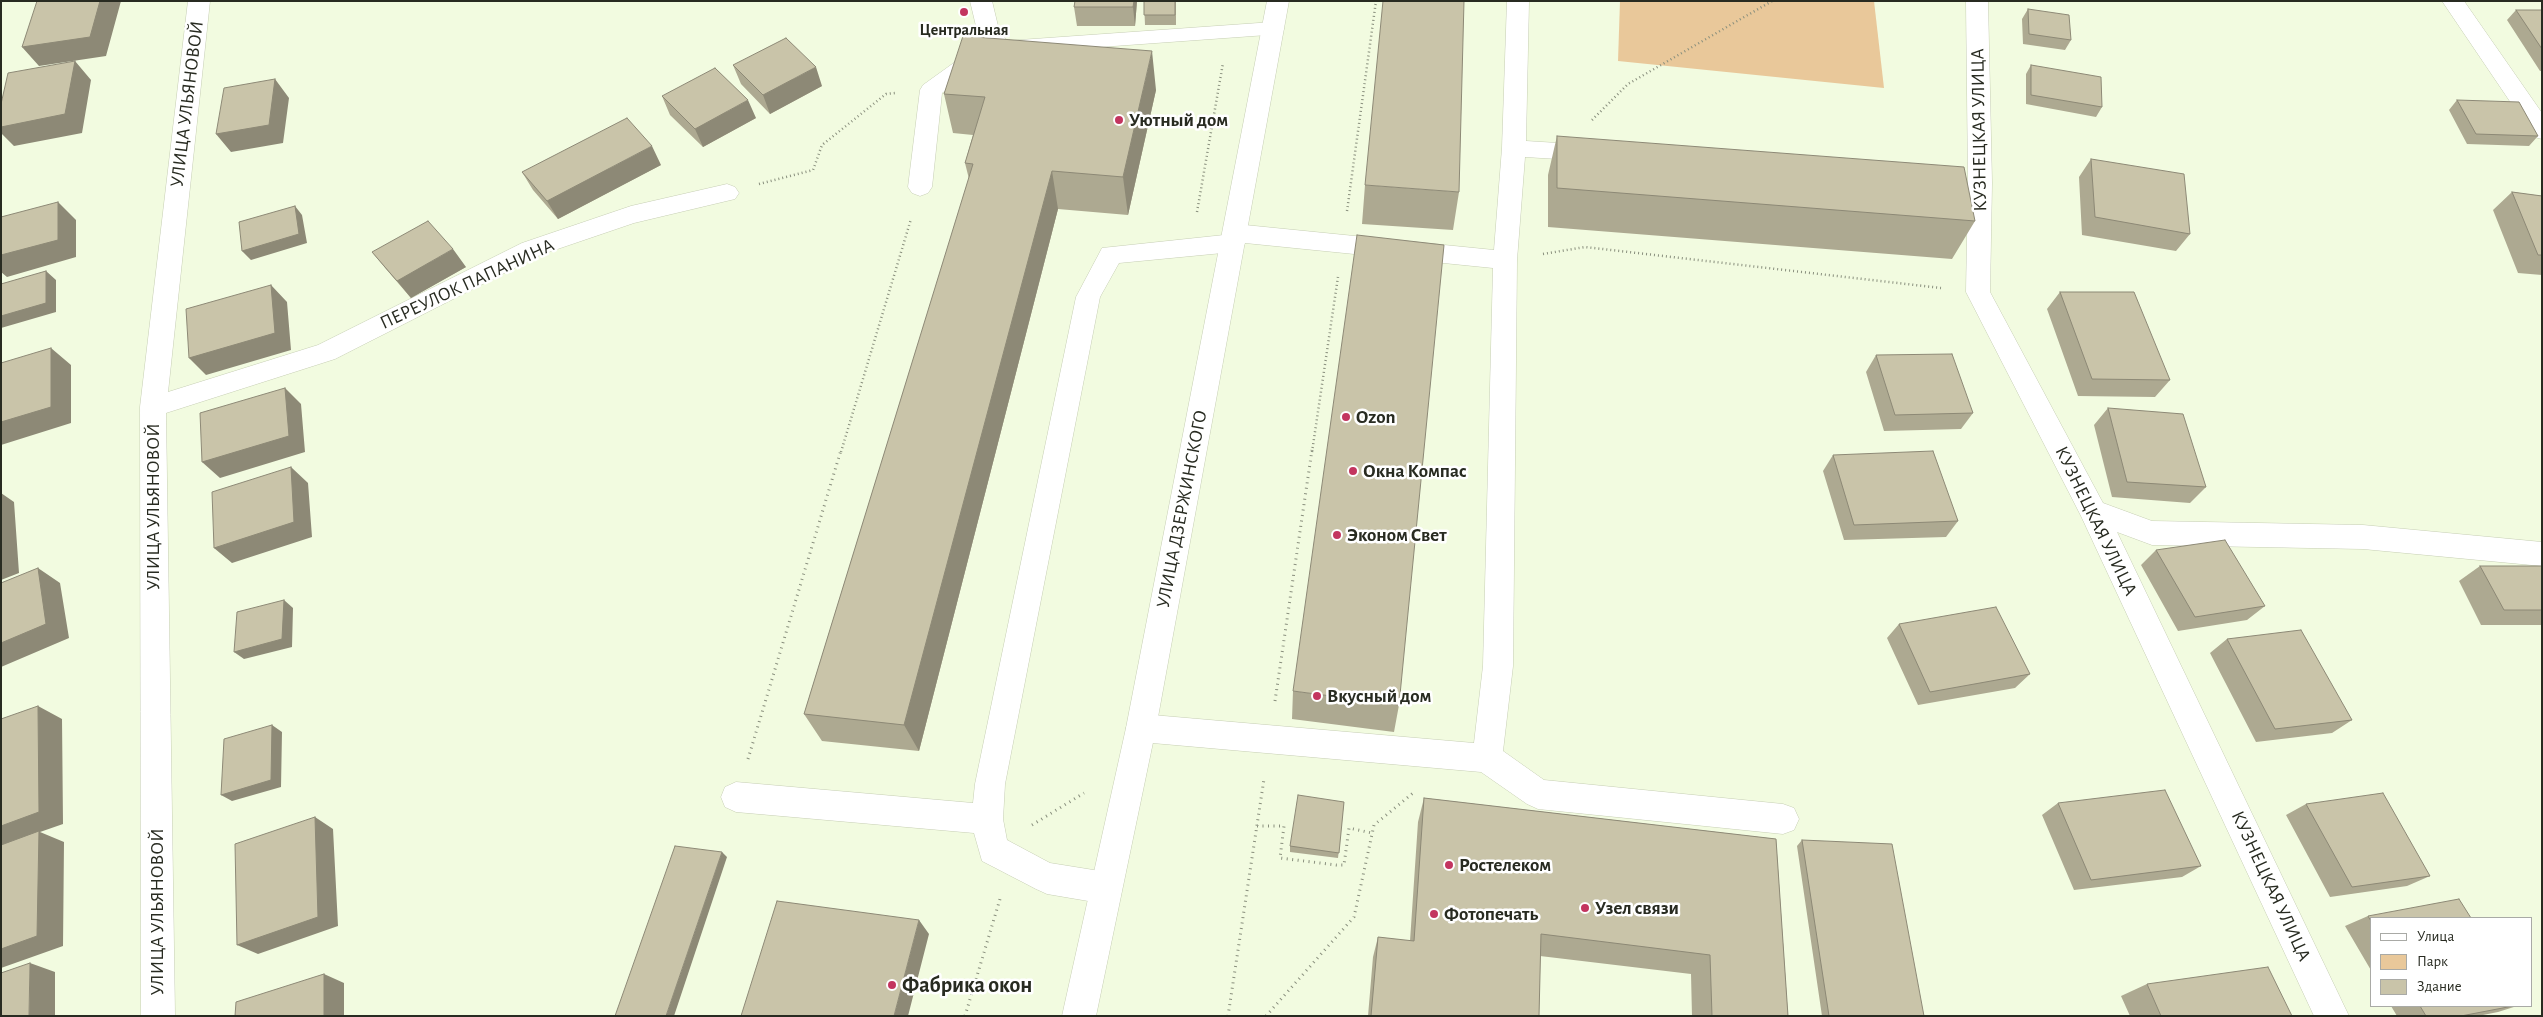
<!DOCTYPE html>
<html>
<head>
<meta charset="utf-8">
<style>
  body { margin:0 }
  #map { position:relative; width:2543px; height:1017px; overflow:hidden; background:#f2fbe0; font-family:"Alegreya Sans",sans-serif }
  canvas { display:block }
  .frame { position:absolute; inset:0; border:2px solid #282b21; pointer-events:none }
  .legend { position:absolute; left:2370px; top:917px; width:162px; height:90px; box-sizing:border-box; background:#fff; border:1px solid #a9aaa6; margin:0; padding:6px 9px; list-style:none; font-size:15px; color:#282b21 }
  .legend li { display:flex; align-items:center; gap:10px; height:25px }
  .legend b { width:25px; border:1px solid #a9aaa6 }
</style>
</head>
<body>
<div id="map">
<canvas width="2543" height="1017"></canvas>
<div class="frame"></div>
<ul class="legend">
<li><b style="height:6px;background:#fff"></b>Улица</li>
<li><b style="height:14px;background:#e9c89a"></b>Парк</li>
<li><b style="height:14px;background:#c9c4a9"></b>Здание</li>
</ul>
</div>
<script>
const c = document.querySelector('canvas').getContext('2d');
c.lineJoin = 'round';
function fill(path, color) { c.fillStyle = color; c.fill(path, 'evenodd'); }
const toPath = rows => new Path2D(rows.map(r => 'M' + r).join(''));
function stroke(path, color, width, dash) { c.strokeStyle = color; c.lineWidth = width; c.lineCap = dash ? 'butt' : 'round'; c.setLineDash(dash || []); c.stroke(path); }
function write(font, color, halo, rows, align = 'center') {
  c.font = font + ' "Alegreya Sans",sans-serif'; c.lineWidth = 5; c.setLineDash([]); c.textBaseline = 'middle'; c.strokeStyle = halo; c.fillStyle = color; for (const [text, x, y, turn = 0] of rows) {
    c.save(); c.translate(x, y); c.rotate((+turn || 0) * Math.PI / 180); c.textAlign = isNaN(turn) ? turn : align; if (halo) c.strokeText(text, 0, 0); c.fillText(text, 0, 0); c.restore();
  }
}
fill(toPath([
  [1620,1,1874,1,1884,88,1618,61]
]), '#e9c89a');
const service = toPath([
  [970,1,992,1,998,26,1010,47,1007,52,999,54,991,52,976,26,970,1],
  [1507,1,1529,1,1526,141,1590,145,1598,147,1602,153,1598,159,1590,161,1525,157,1517,260,1513,666,1503,751,1544,780,1783,804,1794,808,1799,819,1794,830,1783,834,1538,809,1527,804,1481,772,1141,742,1130,738,1126,728,1130,718,1141,714,1474,743,1483,666,1493,268,1245,243,1242,249,1233,252,1119,263,1100,297,1005,784,1003,819,1007,840,1050,863,1106,872,1117,877,1122,888,1117,899,1106,904,1047,894,1036,889,982,861,974,833,736,812,725,807,721,797,725,787,736,782,973,803,975,784,1076,297,1102,248,1224,235,1226,227,1235,224,1494,250,1502,148,1507,1]
]);
const minor = toPath([
  [188,1,210,1,168,392,318,345,522,243,631,206,727,184,735,187,739,193,735,199,634,223,540,255,335,359,166,413,175,1016,141,1016,140,407,188,1],
  [1966,1,1988,1,1992,183,1990,292,2103,503,2152,521,2363,525,2542,542,2542,566,2363,549,2152,545,2117,532,2349,1016,2314,1016,2081,516,1966,292,1968,183,1966,1],
  [2442,1,2464,1,2542,113,2542,139,2534,137,2442,1],
  [1273,22,1281,24,1284,29,1281,34,1003,54,971,72,942,93,932,187,928,193,920,196,912,193,908,187,920,90,923,85,955,62,991,42,1273,22]
]);
const secondary = toPath([
  [1267,1,1289,1,1156,728,1096,1016,1062,1016,1126,728,1267,1]
]);
stroke(service, '#c6ceb4', 1);
stroke(minor, '#c6ceb4', 1);
stroke(secondary, '#c6ceb4', 1);
stroke(toPath([
  [1592,120,1628,84,1772,1],
  [759,184,813,170,822,145,886,94,895,93],
  [1347,211,1376,1],
  [1197,212,1223,63],
  [1543,254,1585,247,1941,288],
  [841,452,911,219],
  [1312,452,1338,277]
]), '#898f7d', 2.5, [1, 3]);
stroke(toPath([
  [1275,701,1312,450],
  [748,759,841,450],
  [1032,825,1084,793],
  [1257,826,1284,826,1280,858,1336,865,1344,865,1349,828,1372,833],
  [965,1016,1000,899],
  [1228,1016,1264,779],
  [1266,1016,1354,917,1374,825,1413,793]
]), '#898f7d', 3, [1, 4.5]);
fill(service, '#fff');
fill(minor, '#fff');
fill(secondary, '#fff');
fill(toPath([
  [1075,1,1137,1,1135,26,1077,26,1074,7],
  [1144,1,1176,1,1176,25,1145,25],
  [2028,9,2071,40,2065,50,2023,44,2022,19],
  [2516,10,2542,10,2542,71,2540,71,2507,20],
  [733,65,822,86,770,114,741,84],
  [2031,65,2102,107,2096,117,2026,104,2026,74],
  [1156,90,1128,215,1058,209,919,751,822,741,804,714,969,179,965,163,973,135,953,133,944,94],
  [662,96,756,118,703,147,670,115],
  [2457,100,2538,136,2529,146,2467,144,2449,110],
  [1557,136,1975,221,1952,259,1548,227,1548,175],
  [2091,159,2190,234,2176,251,2082,235,2079,177],
  [661,165,558,219,533,190,522,172],
  [1365,185,1459,192,1453,230,1362,224],
  [2512,192,2542,196,2542,275,2518,273,2493,210],
  [372,252,466,267,411,298,386,269],
  [2060,292,2170,380,2155,397,2078,396,2047,309],
  [1876,355,1973,413,1961,429,1884,431,1866,372],
  [2108,408,2206,487,2190,503,2112,497,2094,425],
  [1833,455,1958,521,1946,537,1844,540,1823,471],
  [2156,550,2265,606,2247,620,2178,631,2141,565],
  [2480,566,2542,566,2542,625,2481,625,2459,581],
  [1899,624,2030,674,2015,688,1918,705,1887,638],
  [2227,639,2352,720,2332,733,2256,742,2210,653],
  [1293,691,1399,705,1394,732,1292,719],
  [1424,798,1776,839,1788,1016,1692,1016,1691,974,1540,956,1539,1016,1368,1016,1373,957,1378,937,1410,941,1418,822],
  [1344,802,1338,858,1290,852,1290,846],
  [2058,803,2201,866,2182,877,2074,890,2042,815],
  [2306,804,2430,876,2407,886,2330,897,2286,815],
  [1802,840,1924,1016,1822,1016,1797,846],
  [2368,916,2372,918,2372,972,2345,926],
  [2147,984,2292,1016,2130,1016,2121,996],
  [2391,1006,2517,1006,2498,1012,2478,1016,2397,1016]
]), '#ada991');
fill(toPath([
  [100,1,121,1,106,56,39,66,22,47],
  [1134,1,1137,1,1135,26,1133,7],
  [1152,51,1156,90,1128,215,1123,177],
  [75,61,91,80,82,133,14,146,1,133,1,127],
  [816,67,822,86,770,114,763,95],
  [275,79,289,98,283,143,231,152,216,134],
  [748,100,756,118,703,147,695,129],
  [652,146,661,165,558,219,547,201],
  [1052,171,1058,209,919,751,904,725],
  [58,202,76,220,76,257,7,277,1,272,1,255],
  [295,206,302,215,307,243,251,260,242,251],
  [453,249,466,267,411,298,397,281],
  [46,271,56,280,56,312,1,328,1,316],
  [271,285,287,302,291,350,206,375,189,358],
  [51,348,71,365,71,423,1,445,1,422],
  [285,388,301,404,305,452,220,478,202,462],
  [291,467,308,483,312,537,232,563,214,548],
  [1,493,14,502,19,573,1,580],
  [38,568,60,583,69,638,1,667,1,643],
  [284,600,293,608,292,647,244,659,234,652],
  [38,706,62,719,63,824,40,832,64,842,63,946,1,968,1,826],
  [272,725,282,732,281,787,232,801,221,795],
  [315,817,333,829,338,926,258,954,237,945],
  [722,852,727,857,674,1016,666,1016],
  [919,920,929,934,908,1016,894,1016],
  [30,963,55,972,55,1016,29,1016],
  [324,974,344,983,344,1016,324,1016]
]), '#8d8976');
const building = toPath([
  [37,1,100,1,90,37,22,47,37,1],
  [1075,1,1134,1,1133,7,1074,7,1075,1],
  [1144,1,1175,1,1175,15,1144,15,1144,1],
  [1383,1,1464,1,1459,192,1365,185,1383,1],
  [2028,9,2069,15,2071,40,2029,34,2028,9],
  [2516,10,2542,10,2542,49,2516,10],
  [963,36,1152,51,1123,177,1052,171,904,725,804,714,973,164,965,163,985,97,944,94,963,36],
  [786,38,816,67,763,95,733,65,786,38],
  [75,61,65,114,1,127,1,104,8,73,75,61],
  [2031,65,2101,77,2102,107,2031,95,2031,65],
  [715,68,748,100,695,129,662,96,715,68],
  [275,79,269,125,216,134,224,88,275,79],
  [2457,100,2519,102,2538,136,2476,134,2457,100],
  [627,118,652,146,547,201,522,172,627,118],
  [1557,136,1964,167,1975,221,1557,188,1557,136],
  [2091,159,2184,174,2190,234,2095,217,2091,159],
  [2512,192,2542,196,2542,255,2538,255,2512,192],
  [58,202,58,240,1,255,1,217,58,202],
  [295,206,299,234,242,251,239,222,295,206],
  [428,221,453,249,397,281,372,252,428,221],
  [1357,235,1444,245,1399,705,1293,691,1357,235],
  [46,271,46,303,1,316,1,284,46,271],
  [271,285,275,333,189,358,186,309,271,285],
  [2060,292,2134,292,2170,380,2092,379,2060,292],
  [51,348,51,407,1,422,1,363,51,348],
  [1952,354,1973,413,1895,415,1876,355,1952,354],
  [285,388,289,436,202,462,200,413,285,388],
  [2108,408,2183,414,2206,487,2127,482,2108,408],
  [1933,451,1958,521,1854,525,1833,455,1933,451],
  [291,467,294,522,214,548,212,492,291,467],
  [2225,540,2265,606,2195,617,2156,550,2225,540],
  [2480,566,2542,566,2542,610,2504,610,2480,566],
  [38,568,46,624,1,643,1,583,38,568],
  [284,600,282,639,234,652,237,612,284,600],
  [1996,607,2030,674,1930,692,1899,624,1996,607],
  [2301,630,2352,720,2275,729,2227,639,2301,630],
  [38,706,39,812,1,826,1,719,38,706],
  [272,725,271,780,221,795,224,739,272,725],
  [2165,790,2201,866,2091,880,2058,803,2165,790],
  [2383,793,2430,876,2352,887,2306,804,2383,793],
  [1298,795,1344,802,1339,853,1290,846,1298,795],
  [1424,798,1776,839,1788,1016,1712,1016,1710,955,1541,934,1539,1016,1371,1016,1378,937,1414,941,1424,798],
  [315,817,318,917,237,945,235,844,315,817],
  [39,831,37,936,1,949,1,845,39,831],
  [1802,840,1892,844,1924,1016,1829,1016,1802,840],
  [675,846,722,852,666,1016,615,1016,675,846],
  [2459,899,2471,918,2372,918,2372,923,2368,916,2459,899],
  [777,901,919,920,894,1016,741,1016,777,901],
  [30,963,29,1016,1,1016,1,973,30,963],
  [2268,967,2292,1016,2161,1016,2147,984,2268,967],
  [324,974,324,1016,235,1016,236,1002,324,974],
  [2420,1006,2513,1006,2461,1016,2426,1016,2420,1006]
]);
fill(building, '#c9c4a9');
stroke(building, '#8d8976', 1);
for (const [x, y, r, color] of [
  [964,12,5,"#c3355f"],
  [1119,120,5,"#c3355f"],
  [1346,417,5,"#c3355f"],
  [1353,471,5,"#c3355f"],
  [1337,535,5,"#c3355f"],
  [1317,696,5,"#c3355f"],
  [1449,865,5,"#c3355f"],
  [1585,908,5,"#c3355f"],
  [1434,914,5,"#c3355f"],
  [892,985,5,"#c3355f"]
]) { const dot = new Path2D(); dot.arc(x, y, r, 0, 2 * Math.PI); c.fillStyle = color; c.fill(dot); stroke(dot, '#fff', 2); }
write('bold 16px', '#282b21', '#fff', [
  ["Центральная",964,30]
]);
write('19px', '#282b21', '#fff', [
  ["УЛИЦА УЛЬЯНОВОЙ",187,104,-83],
  ["КУЗНЕЦКАЯ УЛИЦА",1979,130,-91],
  ["ПЕРЕУЛОК ПАПАНИНА",467,284,-25],
  ["УЛИЦА УЛЬЯНОВОЙ",153,507,-90],
  ["УЛИЦА ДЗЕРЖИНСКОГО",1182,509,-79],
  ["КУЗНЕЦКАЯ УЛИЦА",2096,521,64],
  ["КУЗНЕЦКАЯ УЛИЦА",2271,886,65],
  ["УЛИЦА УЛЬЯНОВОЙ",157,912,-90]
]);
write('bold 19px', '#282b21', '#fff', [
  ["Уютный дом",1129,120],
  ["Ozon",1356,417],
  ["Окна Компас",1363,471],
  ["Эконом Свет",1347,535],
  ["Вкусный дом",1327,696],
  ["Ростелеком",1459,865],
  ["Узел связи",1595,908],
  ["Фотопечать",1444,914]
], 'left');
write('bold 22px', '#282b21', '#fff', [
  ["Фабрика окон",902,985]
], 'left');
</script>
</body>
</html>
